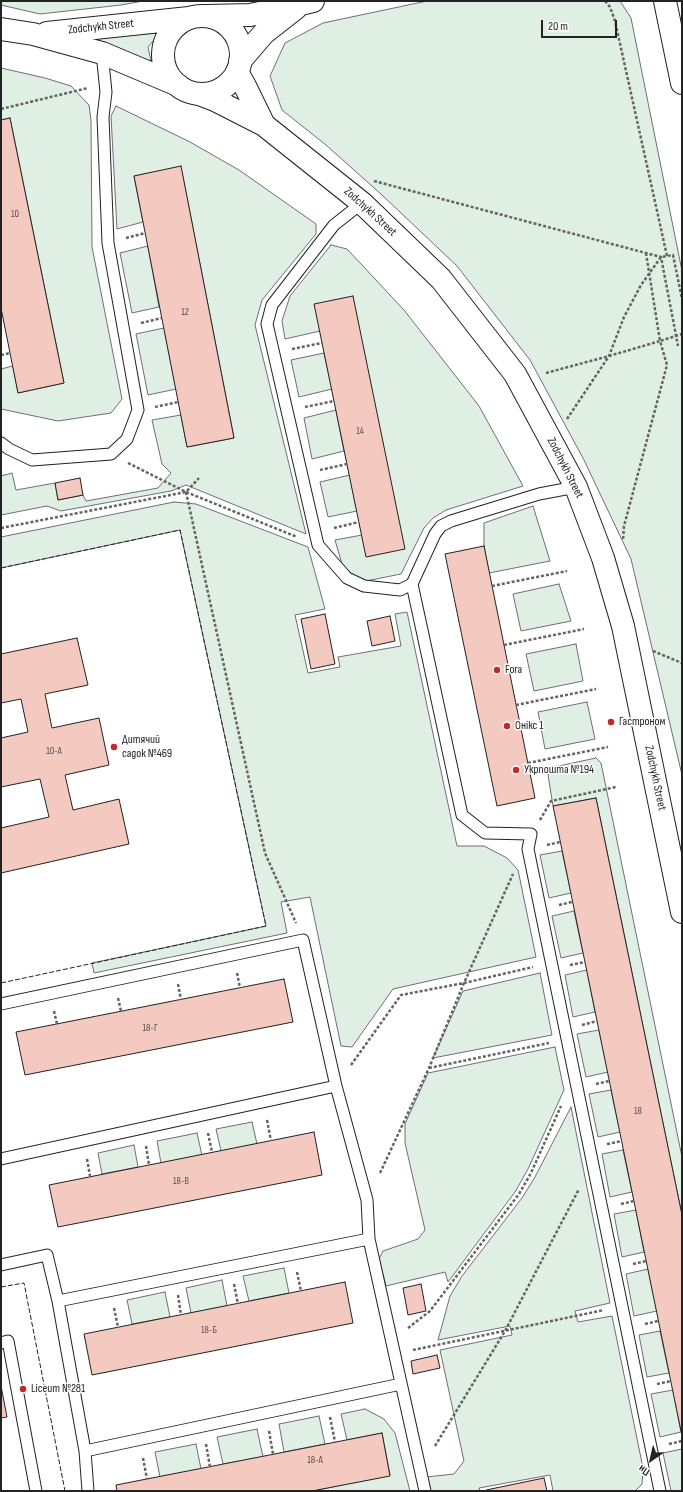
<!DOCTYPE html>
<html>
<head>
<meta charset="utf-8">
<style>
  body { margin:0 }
  #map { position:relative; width:683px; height:1492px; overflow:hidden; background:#fff; font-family:"Sofia Sans Condensed",sans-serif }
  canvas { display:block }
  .frame { position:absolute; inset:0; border:2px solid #222; pointer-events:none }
  .north { position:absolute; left:631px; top:1440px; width:40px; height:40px; -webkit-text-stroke:3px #fff; paint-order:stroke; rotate:214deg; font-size:11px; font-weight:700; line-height:16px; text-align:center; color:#222 }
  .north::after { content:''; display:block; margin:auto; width:14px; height:18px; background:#222; clip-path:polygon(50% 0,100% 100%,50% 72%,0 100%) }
  .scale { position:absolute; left:541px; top:20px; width:76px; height:18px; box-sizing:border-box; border:2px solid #222; border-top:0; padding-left:5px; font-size:12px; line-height:14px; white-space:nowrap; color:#222; -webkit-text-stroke:3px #fff; paint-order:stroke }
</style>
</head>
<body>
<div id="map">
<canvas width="683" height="1492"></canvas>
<div class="frame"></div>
<div class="north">Пн</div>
<div class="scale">20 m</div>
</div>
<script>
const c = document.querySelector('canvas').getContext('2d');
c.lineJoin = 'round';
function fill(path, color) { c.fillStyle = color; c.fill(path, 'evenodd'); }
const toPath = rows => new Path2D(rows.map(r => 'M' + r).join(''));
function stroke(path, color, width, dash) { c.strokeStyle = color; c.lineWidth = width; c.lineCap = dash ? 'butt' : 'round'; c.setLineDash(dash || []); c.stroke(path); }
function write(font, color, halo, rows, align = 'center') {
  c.font = font + ' "Sofia Sans Condensed",sans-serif'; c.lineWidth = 3; c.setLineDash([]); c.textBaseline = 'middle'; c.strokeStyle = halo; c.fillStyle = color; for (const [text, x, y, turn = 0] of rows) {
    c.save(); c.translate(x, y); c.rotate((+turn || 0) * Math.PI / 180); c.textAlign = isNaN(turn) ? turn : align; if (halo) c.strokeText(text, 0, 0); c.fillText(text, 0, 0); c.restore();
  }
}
const green = toPath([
  [1,1,143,1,121,5,40,14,1,5,1,1],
  [427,1,620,1,631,18,682,271,682,775,631,559,584,460,530,360,457,266,382,195,326,145,282,110,270,76,285,43,323,23,427,1],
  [160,33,148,47,151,61,84,37,160,33],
  [1,68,45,78,71,86,89,105,91,121,92,247,122,399,111,413,58,421,1,409,1,369,13,366,18,393,64,383,10,118,1,120,1,68],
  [116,106,190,142,239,170,316,224,316,234,262,300,255,325,306,534,186,485,171,491,61,511,47,506,1,515,1,476,12,473,16,490,55,483,58,500,83,495,86,501,158,488,171,473,162,464,152,420,181,415,187,447,234,438,181,167,134,176,143,222,117,229,111,116,116,106],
  [331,245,347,249,404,310,479,406,523,486,446,510,433,518,424,528,401,574,366,581,352,574,342,564,335,540,362,535,320,331,285,339,282,321,290,296,331,245],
  [148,246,159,307,132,313,120,253,148,246],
  [164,328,176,389,148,395,136,334,164,328],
  [324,353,332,389,299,397,291,360,324,353],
  [336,410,344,451,312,459,304,418,336,410],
  [350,475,357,511,328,517,320,482,350,475],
  [174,502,196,504,308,547,325,609,295,615,308,673,340,667,338,657,401,646,395,614,407,612,457,846,484,846,507,858,518,870,536,957,393,989,352,1047,341,1046,310,897,281,902,287,933,94,973,92,963,266,926,180,530,1,568,1,537,174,502],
  [533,506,550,561,489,573,484,546,484,523,533,506],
  [559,584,571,621,521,631,513,594,559,584],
  [576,644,583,681,534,691,526,654,576,644],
  [587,702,595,739,545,749,538,712,587,702],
  [596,758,601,763,682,1157,682,1215,596,798,553,806,548,775,554,767,596,758],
  [562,851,571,893,549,898,540,855,562,851],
  [574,911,583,953,561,958,552,916,574,911],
  [587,970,595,1012,573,1017,565,975,587,970],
  [540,973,552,1035,433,1058,463,991,540,973],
  [599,1030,608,1072,586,1077,577,1034,599,1030],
  [555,1047,564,1090,528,1169,515,1192,448,1282,445,1272,386,1286,379,1259,383,1251,418,1239,425,1230,405,1143,405,1124,428,1073,555,1047],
  [611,1090,620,1132,598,1137,589,1094,611,1090],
  [571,1107,610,1303,575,1311,578,1322,612,1316,643,1468,642,1484,635,1491,553,1491,550,1475,479,1488,480,1491,428,1491,426,1477,454,1474,464,1461,440,1350,512,1335,510,1326,438,1340,450,1296,462,1276,522,1198,535,1177,571,1107],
  [252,1122,257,1144,221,1151,216,1129,252,1122],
  [197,1133,202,1155,161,1163,157,1141,197,1133],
  [134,1145,138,1167,102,1174,98,1153,134,1145],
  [623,1150,632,1192,610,1197,602,1154,623,1150],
  [636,1210,644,1252,622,1257,614,1214,636,1210],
  [284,1268,289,1293,249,1301,243,1276,284,1268],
  [648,1269,657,1311,634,1316,626,1274,648,1269],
  [222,1280,227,1306,191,1313,186,1288,222,1280],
  [165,1292,170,1317,132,1324,127,1300,165,1292],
  [660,1331,669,1373,647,1377,639,1335,660,1331],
  [673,1390,681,1432,660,1437,651,1394,673,1390],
  [365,1409,384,1419,395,1433,410,1491,312,1491,390,1475,382,1433,347,1440,341,1414,365,1409],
  [319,1416,325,1444,284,1452,279,1424,319,1416],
  [257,1429,263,1457,223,1464,217,1437,257,1429],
  [196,1444,201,1469,160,1477,155,1452,196,1444],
  [682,1449,682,1491,671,1491,663,1453,682,1449]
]);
fill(green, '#e0efe3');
stroke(green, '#6f6f6f', 1);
const building = toPath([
  [10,118,64,383,18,393,1,308,1,120,10,118],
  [181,166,234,438,187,447,134,176,181,166],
  [353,296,405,549,366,557,314,304,353,296],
  [80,478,83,495,58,500,55,483,80,478],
  [484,546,535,798,497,806,445,554,484,546],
  [325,614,335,664,311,669,301,619,325,614],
  [390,616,395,641,372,646,367,621,390,616],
  [77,638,88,685,45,694,52,728,99,718,109,765,65,775,73,810,119,799,129,844,1,873,1,828,49,817,40,779,1,787,1,738,28,732,21,699,1,703,1,654,77,638],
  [596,798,682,1215,682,1436,553,806,596,798],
  [284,979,293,1022,25,1075,16,1032,284,979],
  [314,1132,322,1175,58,1227,49,1185,314,1132],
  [345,1282,353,1323,92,1375,84,1334,345,1282],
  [421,1284,426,1311,408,1315,403,1288,421,1284],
  [437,1355,440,1368,413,1374,411,1361,437,1355],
  [1,1386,7,1417,1,1418,1,1386],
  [382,1433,390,1476,312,1491,117,1491,116,1485,382,1433],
  [544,1478,547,1491,486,1491,486,1490,544,1478]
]);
fill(building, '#f3c9c0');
stroke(building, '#222', 1);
const lane = toPath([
  [362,203,334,225,272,305,267,324,318,545,347,578,364,586,400,590,412,584,435,534,441,526,451,521,539,494,576,487],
  [1,443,9,449,32,460,111,454,127,439,138,410,108,243,103,117,106,92,102,53],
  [412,584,462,815,485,833,531,834,528,849,660,1491],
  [1,1004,303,940,336,1086,367,1200,369,1239,425,1491],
  [1,1159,336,1086],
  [1,1265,47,1255,58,1301,85,1451,88,1491],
  [58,1301,369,1239],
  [1,1343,8,1341,36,1491],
  [85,1451,401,1384]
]);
const street = toPath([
  [237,72,245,86,264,125],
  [199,94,215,100,264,125,362,203,441,279,515,374,576,487,603,558,623,626,682,912]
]);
const secondary = toPath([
  [207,16,250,15,284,8,313,1],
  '163 55a39 39 0 1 1 78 0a39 39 0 1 1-78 0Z',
  [1,29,33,34,102,53,178,85],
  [47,33,189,18],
  [240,61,264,33,296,8]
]);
const highway = toPath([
  [665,1,682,83]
]);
stroke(lane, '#222', 13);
stroke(street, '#222', 24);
stroke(secondary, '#222', 24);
stroke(highway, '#222', 24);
stroke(toPath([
  [605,1,610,7,615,21,667,256],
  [1,109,88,88],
  [374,181,661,257,678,346],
  [126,238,145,233],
  [646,253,660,341,682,334],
  [141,323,162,318],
  [292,349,322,343],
  [1,355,10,353],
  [546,373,609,356,660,341,667,365,624,526,623,540],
  [155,407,178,402],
  [305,407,334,401],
  [567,419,609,356,624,317,641,285,661,257,673,255,682,299],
  [128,463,186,492,297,537],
  [320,470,347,464],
  [186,492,265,853,296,923],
  [1,528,186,492,199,478],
  [334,528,359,522],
  [492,586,567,571],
  [504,645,584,629],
  [653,651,682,663],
  [516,705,596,689],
  [528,763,608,747],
  [540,820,551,801,616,787],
  [547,845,560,842],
  [559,905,572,902],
  [570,965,585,962],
  [237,973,240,988],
  [178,984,181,1000],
  [118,998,121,1011],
  [54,1011,57,1024],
  [582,1025,597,1021],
  [351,1065,401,995,464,983,533,967],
  [429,1068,549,1043],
  [596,1084,609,1081],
  [267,1120,271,1141],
  [208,1133,212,1152],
  [607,1144,622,1141],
  [146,1146,149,1165],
  [87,1159,90,1176],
  [380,1173,429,1068,464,983,513,874],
  [621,1204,634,1201],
  [633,1264,646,1261],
  [297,1272,301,1291],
  [234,1284,238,1304],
  [178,1295,181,1315],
  [114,1308,118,1327],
  [645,1324,658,1321],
  [408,1328,430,1311,519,1194,531,1173,561,1106],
  [413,1350,604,1310],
  [657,1384,671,1381],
  [330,1417,335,1442],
  [269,1431,273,1454],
  [206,1444,210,1467],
  [669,1444,682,1441],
  [435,1446,505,1331,579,1189],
  [143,1458,147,1479]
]), '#646464', 2.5, [3, 2]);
stroke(lane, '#fff', 11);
stroke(street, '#fff', 22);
stroke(secondary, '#fff', 22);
stroke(highway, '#fff', 22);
stroke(toPath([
  [1,568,180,530,266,926,1,983],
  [1,1287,24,1283,65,1491]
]), '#222', 1, [5, 2]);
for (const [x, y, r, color] of [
  [497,670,4,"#c62828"],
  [611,722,4,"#c62828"],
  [507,726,4,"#c62828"],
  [114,747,4,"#c62828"],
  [516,770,4,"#c62828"],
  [23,1389,4,"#c62828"]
]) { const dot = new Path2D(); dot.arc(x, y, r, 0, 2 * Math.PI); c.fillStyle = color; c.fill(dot); stroke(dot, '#fff', 1.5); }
write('10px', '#564c4a', null, [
  ["10",15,214],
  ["12",185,312],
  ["14",360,431],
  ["10-А",54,751],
  ["18-Г",150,1028],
  ["18",638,1111],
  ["18-В",181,1181],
  ["18-Б",209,1330],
  ["18-А",315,1460]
]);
write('12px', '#222', '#fff', [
  ["Zodchykh Street",101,27,-6],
  ["Zodchykh Street",370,212,42],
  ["Zodchykh Street",565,468,63],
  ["Zodchykh Street",655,778,78]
]);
write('12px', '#222', '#fff', [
  ["Fora",505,670],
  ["Гастроном",619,722],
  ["Онікс 1",515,726],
  ["Дитячий",122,740],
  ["садок №469",122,754],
  ["Укрпошта №194",524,770],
  ["Liceum №281",31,1389]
], 'left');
</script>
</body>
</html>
